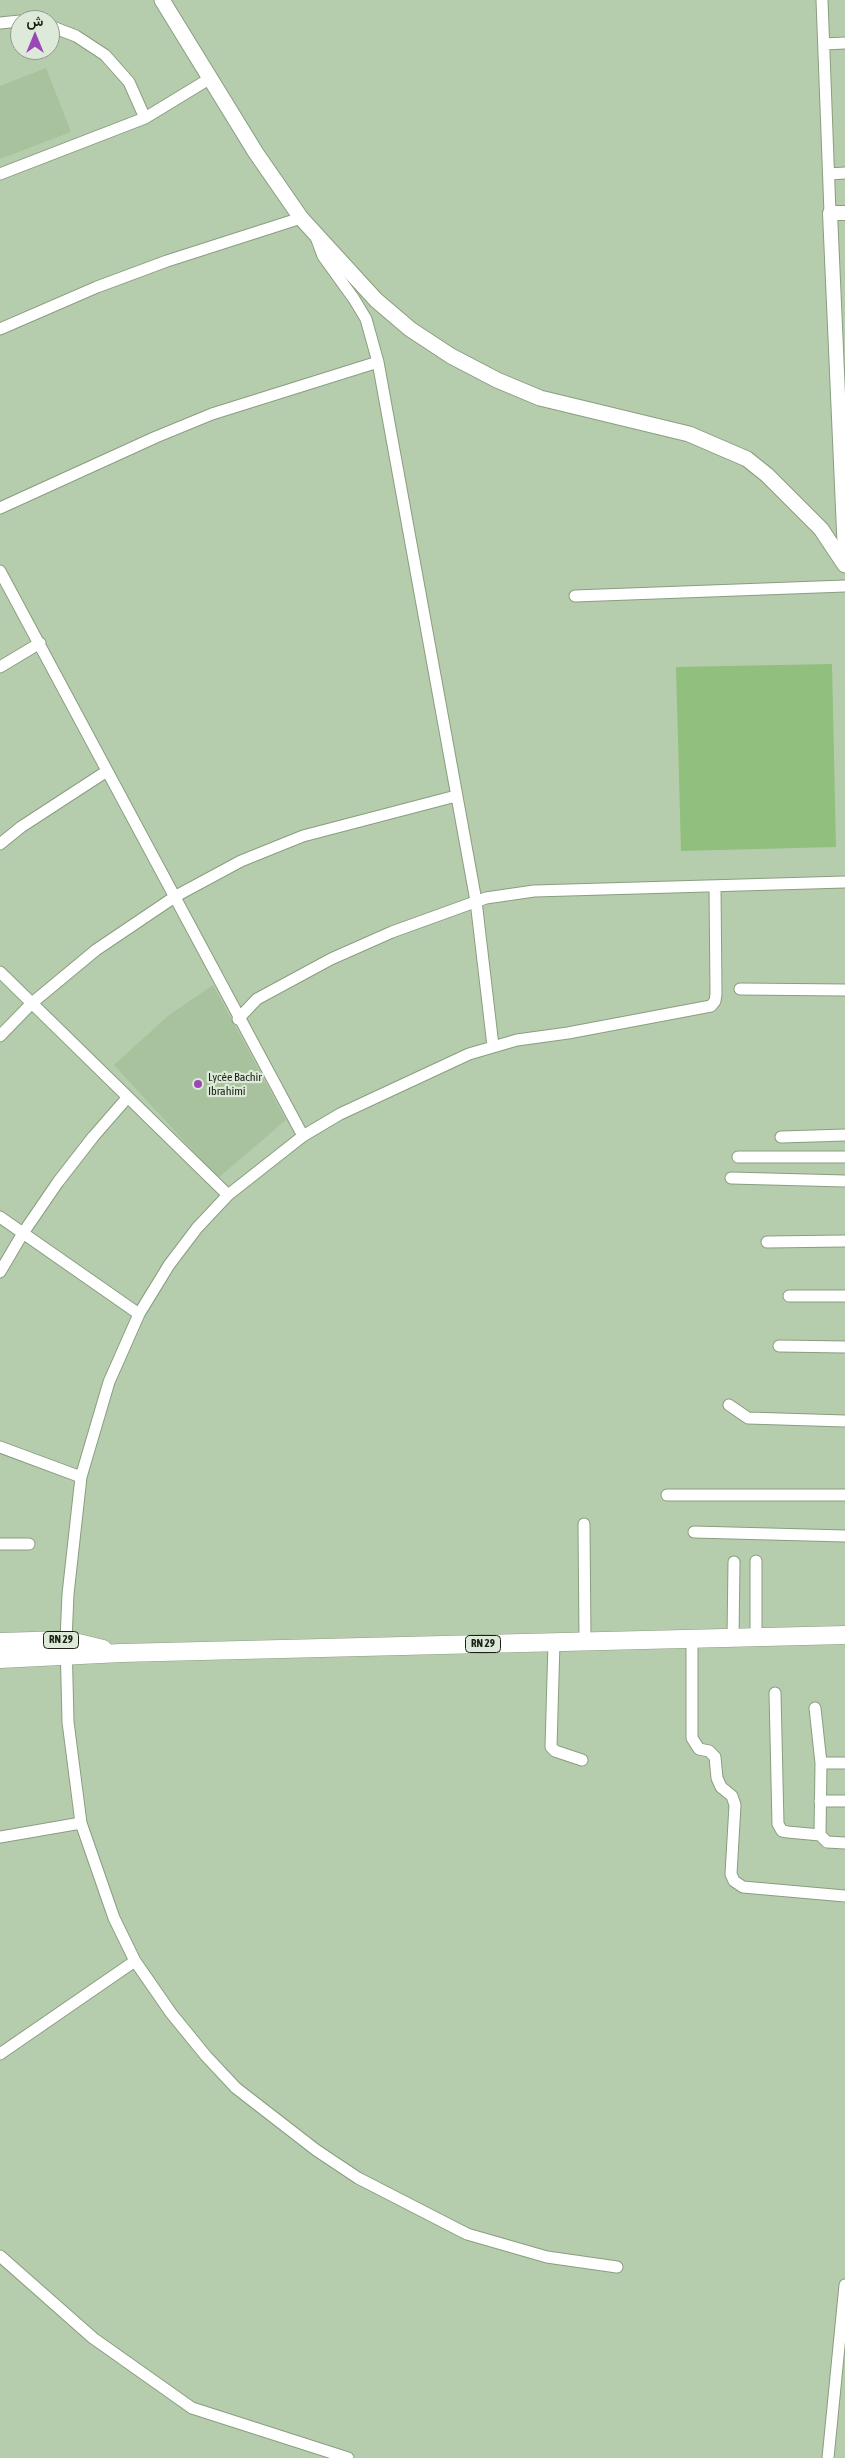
<!DOCTYPE html>
<html>
<head>
<meta charset="utf-8">
<style>
  body { margin:0 }
  #map { position:relative; width:845px; height:2458px; overflow:hidden; background:#b6cdad; font-family:"Asap Condensed",Vazirmatn,sans-serif }
  canvas { display:block }
  .north { position:absolute; left:10px; top:10px; width:50px; height:50px; box-sizing:border-box; background:#deead9; border:1px solid #8f9a8b; border-radius:50%; rotate:0deg; font-size:14px; font-weight:700; line-height:20px; text-align:center; color:#192116 }
  .north::after { content:''; display:block; margin:auto; width:18px; height:22px; background:#9b48b7; clip-path:polygon(50% 0,100% 100%,50% 72%,0 100%) }
</style>
</head>
<body>
<div id="map">
<canvas width="845" height="2458"></canvas>
<div class="north">ش</div>
</div>
<script>
const c = document.querySelector('canvas').getContext('2d');
c.lineJoin = 'round';
function fill(path, color) { c.fillStyle = color; c.fill(path, 'evenodd'); }
const toPath = rows => new Path2D(rows.map(r => 'M' + r).join(''));
function stroke(path, color, width, dash) { c.strokeStyle = color; c.lineWidth = width; c.lineCap = dash ? 'butt' : 'round'; c.setLineDash(dash || []); c.stroke(path); }
function write(font, color, halo, rows, align = 'center') {
  c.font = font + ' "Asap Condensed",sans-serif'; c.lineWidth = 4.5; c.setLineDash([]); c.textBaseline = 'middle'; c.strokeStyle = halo; c.fillStyle = color; for (const [text, x, y, turn = 0] of rows) {
    c.save(); c.translate(x, y); c.rotate((+turn || 0) * Math.PI / 180); c.textAlign = isNaN(turn) ? turn : align; if (halo) c.strokeText(text, 0, 0); c.fillText(text, 0, 0); c.restore();
  }
}
fill(toPath([
  [46,68,71,132,0,159,0,86],
  [213,985,286,1120,218,1178,114,1065,169,1015]
]), '#a7c29c');
fill(toPath([
  [832,664,836,847,681,851,676,667]
]), '#91bf7e');
const minor = toPath([
  [822,0,830,213],
  [0,23,20,21],
  [50,26,76,36,105,55,129,82,145,118],
  [824,44,845,43],
  [0,174,145,118,209,79],
  [829,174,845,173],
  [316,237,323,256,354,299,366,319,378,362,476,901,493,1046],
  [0,329,97,287,167,261,301,218],
  [0,508,156,437,212,414,378,362],
  [0,571,303,1136],
  [575,596,845,586],
  [0,667,40,643],
  [0,844,21,827,107,771],
  [0,972,228,1195],
  [740,989,845,990],
  [238,1019,257,999,331,959,392,932,486,898,534,891,845,882],
  [0,1036,32,1003,96,950,176,896,241,861,303,836,456,796],
  [781,1137,845,1135],
  [738,1157,845,1157],
  [731,1178,845,1181],
  [0,1217,139,1314],
  [767,1242,845,1241],
  [0,1272,23,1233,58,1182,93,1137,127,1098],
  [789,1296,845,1296],
  [779,1346,845,1347],
  [729,1405,748,1418,845,1421],
  [0,1447,81,1477],
  [667,1495,845,1495],
  [584,1524,585,1640],
  [694,1532,845,1536],
  [0,1544,29,1544],
  [733,1638,734,1562],
  [756,1638,756,1561],
  [692,1639,692,1738,699,1749,709,1751,715,1757,717,1778,721,1787,732,1796,735,1805,731,1874,734,1881,743,1887,845,1896],
  [554,1643,551,1747,555,1751,582,1760],
  [775,1693,778,1824,782,1831,788,1832,820,1835],
  [815,1708,821,1763,820,1835,827,1842,845,1843],
  [821,1763,845,1763],
  [820,1801,845,1801],
  [0,1837,81,1823],
  [0,2054,135,1961],
  [0,2256,93,2338,192,2408,348,2458],
  [617,2267,547,2257,467,2234,358,2178,316,2150,236,2088,206,2056,171,2013,135,1961,114,1918,81,1823,68,1722,66,1640,68,1594,81,1477,109,1382,139,1314,169,1265,197,1228,228,1195,303,1136,340,1114,469,1054,517,1040,568,1033,711,1006,715,1001,716,994,715,887],
  [828,2458,845,2285]
]);
const tertiary = toPath([
  [845,213,830,213,845,554]
]);
const secondary = toPath([
  [162,0,256,153,301,218,376,300,410,329,451,356,497,380,540,398,689,434,747,459,767,475,821,529,845,565]
]);
const primary = toPath([
  [0,1642,66,1640,103,1649],
  [0,1659,121,1653,845,1635]
]);
stroke(minor, '#899e80', 13);
stroke(tertiary, '#899e80', 16);
stroke(secondary, '#899e80', 17);
stroke(primary, '#899e80', 19);
stroke(minor, '#fff', 11);
stroke(tertiary, '#fff', 14);
stroke(secondary, '#fff', 15);
stroke(primary, '#fff', 18);
for (const [x, y, r, color] of [
  [198,1084,5,"#9b48b7"]
]) { const dot = new Path2D(); dot.arc(x, y, r, 0, 2 * Math.PI); c.fillStyle = color; c.fill(dot); stroke(dot, '#deead9', 2); }
for (const [x, y, w] of [
  [61,1640,35],
  [483,1644,35]
]) { const box = new Path2D(); box.roundRect(x - w / 2, y - 8.5, w, 17, 4); c.fillStyle = '#deead9'; c.fill(box); stroke(box, '#192116', 1); }
write('bold 11px', '#192116', null, [
  ["RN 29",61,1640],
  ["RN 29",483,1644]
]);
write('12px', '#192116', '#deead9', [
  ["Lycée Bachir",208,1077],
  ["Ibrahimi",208,1091]
], 'left');
</script>
</body>
</html>
